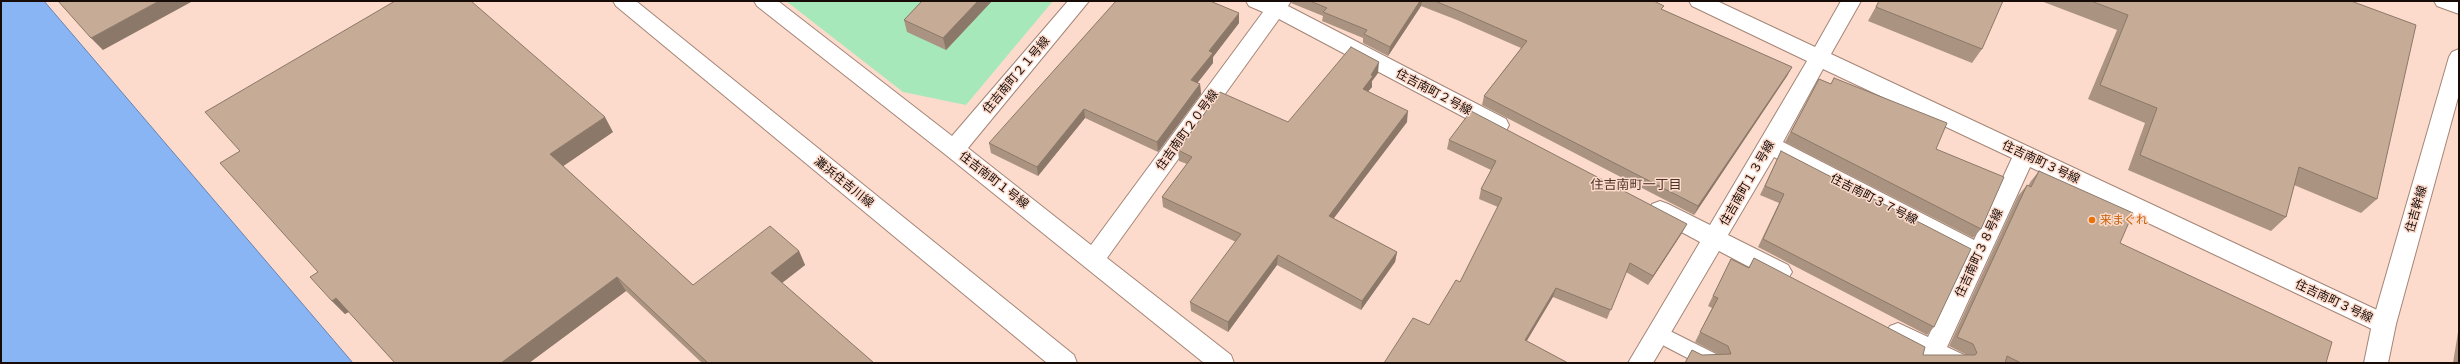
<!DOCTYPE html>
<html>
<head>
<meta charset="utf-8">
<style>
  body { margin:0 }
  #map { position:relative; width:2460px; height:364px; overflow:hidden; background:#fddbcc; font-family:Ubuntu,sans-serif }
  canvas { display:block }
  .frame { position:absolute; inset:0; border:2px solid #160b07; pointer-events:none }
</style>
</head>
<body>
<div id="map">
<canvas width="2460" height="364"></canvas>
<div class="frame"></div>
</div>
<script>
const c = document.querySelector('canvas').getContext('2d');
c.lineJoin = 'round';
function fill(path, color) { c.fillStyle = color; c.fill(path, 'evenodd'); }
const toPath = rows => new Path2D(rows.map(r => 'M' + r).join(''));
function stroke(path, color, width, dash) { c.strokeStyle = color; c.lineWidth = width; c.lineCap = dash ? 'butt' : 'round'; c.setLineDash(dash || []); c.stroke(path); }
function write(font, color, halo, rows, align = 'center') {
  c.font = font + ' Ubuntu,"Noto Sans JP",sans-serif'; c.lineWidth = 3; c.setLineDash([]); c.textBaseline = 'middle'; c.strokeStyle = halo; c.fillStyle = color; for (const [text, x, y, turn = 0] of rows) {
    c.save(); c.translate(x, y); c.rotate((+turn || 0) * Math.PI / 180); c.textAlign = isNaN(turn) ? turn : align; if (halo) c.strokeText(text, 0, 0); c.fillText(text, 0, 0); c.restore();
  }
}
fill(toPath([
  [786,1,1053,1,966,105,903,92]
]), '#a7e8bb');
const water = toPath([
  [1,1,44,1,353,363,1,363,1,1]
]);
fill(water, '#8ab5f5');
stroke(water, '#6782ae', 1);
const service = toPath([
  [1658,325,1722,357,1724,363,1697,363,1651,339,1649,333,1651,327,1658,325]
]);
const minor = toPath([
  [754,1,778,1,952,136,1068,1,1089,1,968,148,1091,245,1263,12,1249,6,1246,1,1291,1,1288,6,1506,119,1509,125,1506,131,1498,133,1490,131,1279,19,1107,258,1231,355,1234,363,1204,363,946,155,757,6,754,1],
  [1689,1,1717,1,1815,47,1841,1,1861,1,1831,54,2392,317,2396,324,2392,331,2384,334,2376,331,2030,167,1947,347,1964,355,1967,363,1916,363,1919,356,1890,340,1886,333,1890,326,1898,323,1928,337,1966,257,1774,157,1728,235,1788,265,1792,272,1788,279,1780,282,1772,279,1719,251,1653,363,1628,363,1700,242,1652,216,1649,210,1652,204,1660,201,1668,204,1710,225,1807,61,1692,6,1689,1],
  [1823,69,2012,158,1974,240,1783,142,1823,69]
]);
const tertiary = toPath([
  [613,1,636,1,1074,355,1077,363,1047,363,616,6,613,1],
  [2434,1,2459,1,2459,14,2437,6,2434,1],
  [2459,49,2459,94,2396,324,2388,363,2364,363,2372,324,2449,57,2452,52,2459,49]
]);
stroke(service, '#a48577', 2);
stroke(minor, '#a48577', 2);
stroke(tertiary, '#a48577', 2);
fill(service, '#fff');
fill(minor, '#fff');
fill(tertiary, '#fff');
fill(toPath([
  [922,1,992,1,946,50,907,32,904,20],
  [1292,1,1654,1,1663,10,1792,67,1787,76,1694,215,1482,105,1484,96,1521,48,1457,20,1421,6,1388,56,1363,43,1363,38,1322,21,1323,16,1291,3],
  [1879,1,1982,49,1972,63,1868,21],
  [2041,1,2351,1,2377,199,2361,213,2294,185,2286,217,2271,231,2128,170,2145,123,2088,99,2117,30],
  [1239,23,1213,57,1213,63,1197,83,1200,84,1201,94,1158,152,1085,118,1038,176,991,153,989,143],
  [1378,73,1372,81,1372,87,1368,91,1407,122,1333,218,1397,252,1395,262,1361,310,1277,265,1228,332,1191,311,1190,302,1236,242,1163,207,1162,197,1187,164,1179,161,1178,150,1288,122],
  [1834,78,1936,149,1981,229,1973,238,1785,142,1819,79,1831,84],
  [613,132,563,166,693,285,799,251,805,265,782,283,874,363,702,363,626,291,529,363,395,363,349,312,345,314,332,301,318,272],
  [1449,140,1682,233,1648,285,1626,272,1607,319,1553,297,1429,325,1460,282,1498,207,1479,199,1481,189,1491,170,1447,149],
  [1781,151,1934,327,1927,335,1758,247,1779,203,1760,195],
  [2039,171,2120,243,2326,363,1685,363,1692,350,1702,355,1720,355,1695,342,1712,308,1708,306,1731,259,1749,267,1754,258,1923,355,1965,355,1965,354,1949,346,2018,196,2027,185,2028,186,2031,181],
  [2459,326,2459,363,2453,363]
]), '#aa9481');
fill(toPath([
  [159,1,193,1,103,50,91,38],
  [978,1,992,1,946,50,943,38],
  [1420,1,1422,1,1421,6,1388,56,1390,47],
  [1239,13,1239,23,1213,57,1213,63,1192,90,1191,80,1209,51],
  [1379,62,1378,73,1372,81,1372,87,1361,100,1363,89,1371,75],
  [1792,67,1787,76,1694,215,1698,206],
  [1200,84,1201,94,1158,152,1157,142],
  [1084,109,1085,118,1038,176,1037,167],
  [1408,111,1407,122,1328,226,1329,216],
  [605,117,613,132,559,169,550,154],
  [1687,224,1682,233,1648,285,1653,276],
  [799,251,805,265,778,286,771,273],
  [1397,252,1395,262,1361,310,1362,301],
  [1278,255,1277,265,1228,332,1228,322],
  [617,277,626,291,529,363,501,363],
  [1556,288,1553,297,1522,349,1525,340],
  [336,298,350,311,345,314,332,301]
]), '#8b7869');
const building = toPath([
  [58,1,159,1,91,38,58,1],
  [395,1,471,1,605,117,550,154,693,285,770,226,799,251,771,273,874,363,708,363,617,277,501,363,395,363,336,298,332,301,310,277,318,272,220,163,240,151,205,112,395,1],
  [922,1,978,1,943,38,904,20,922,1],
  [1116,1,1210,1,1239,13,1209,51,1213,53,1191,80,1200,84,1157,142,1084,109,1037,167,989,143,1116,1],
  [1310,1,1420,1,1390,47,1364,34,1367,30,1323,12,1327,8,1310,1],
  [1435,1,1654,1,1664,6,1661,9,1792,67,1698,206,1484,96,1527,41,1459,11,1435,1],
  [1879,1,2003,1,1982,49,1876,7,1879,1],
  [2091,1,2351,1,2416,25,2377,199,2299,167,2286,217,2140,155,2157,108,2100,85,2128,15,2091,1],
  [1351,47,1379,62,1371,75,1373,76,1363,89,1408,111,1329,216,1397,252,1362,301,1278,255,1228,322,1190,302,1241,234,1162,197,1192,157,1178,150,1220,92,1288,122,1351,47],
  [1834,78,1947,123,1936,149,2004,177,1981,229,1791,132,1819,79,1831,84,1834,78],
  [1471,111,1687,224,1653,276,1630,263,1611,310,1556,288,1525,340,1568,363,1384,363,1413,318,1429,325,1456,280,1460,282,1502,198,1481,189,1496,161,1449,140,1471,111],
  [1781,151,1971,249,1934,327,1763,239,1784,194,1765,186,1781,151],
  [2039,171,2133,213,2120,243,2332,342,2326,363,2021,363,2007,356,2005,363,1685,363,1692,350,1702,355,1731,354,1728,346,1700,332,1718,298,1713,296,1731,259,1749,268,1754,258,1925,347,1923,355,1975,355,1977,353,1973,344,1957,337,2027,185,2031,187,2039,171]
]);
fill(building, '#c6ac96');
stroke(building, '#8b7869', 1);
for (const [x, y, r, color] of [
  [2092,220,4,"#e8710a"]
]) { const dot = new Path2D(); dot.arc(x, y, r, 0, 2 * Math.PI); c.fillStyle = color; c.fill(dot); stroke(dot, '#fddbcc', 1.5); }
write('12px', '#160b07', '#fddbcc', [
  ["住吉南町２１号線",1016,75,-50],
  ["住吉南町２号線",1434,92,28],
  ["住吉南町２０号線",1187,130,-54],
  ["住吉南町３号線",2041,162,25],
  ["住吉南町１号線",994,180,38],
  ["灘浜住吉川線",844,182,39],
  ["住吉南町１３号線",1747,183,-60],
  ["住吉南町３７号線",1874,199,27],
  ["住吉幹線",2416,209,-74],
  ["住吉南町３８号線",1979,253,-65],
  ["住吉南町３号線",2334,301,25]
]);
write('12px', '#c56008', '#fddbcc', [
  ["来まぐれ",2100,220]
], 'left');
write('13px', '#4d3327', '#fddbcc', [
  ["住吉南町一丁目",1636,185]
]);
</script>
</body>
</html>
